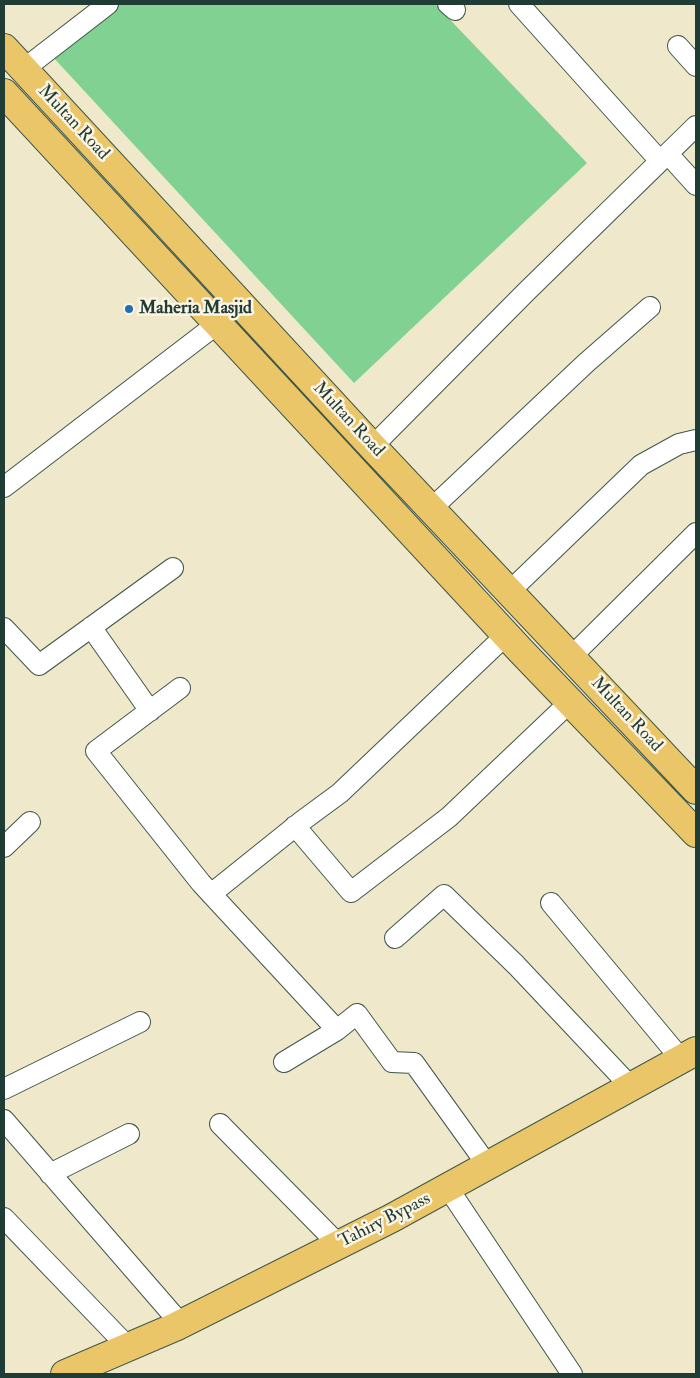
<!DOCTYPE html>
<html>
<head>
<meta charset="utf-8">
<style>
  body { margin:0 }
  #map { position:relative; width:700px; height:1378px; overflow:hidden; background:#efe8ca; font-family:"IM FELL Double Pica",serif }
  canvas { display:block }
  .frame { position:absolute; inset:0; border:5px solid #1f3d34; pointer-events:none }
</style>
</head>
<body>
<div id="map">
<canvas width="700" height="1378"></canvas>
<div class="frame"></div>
</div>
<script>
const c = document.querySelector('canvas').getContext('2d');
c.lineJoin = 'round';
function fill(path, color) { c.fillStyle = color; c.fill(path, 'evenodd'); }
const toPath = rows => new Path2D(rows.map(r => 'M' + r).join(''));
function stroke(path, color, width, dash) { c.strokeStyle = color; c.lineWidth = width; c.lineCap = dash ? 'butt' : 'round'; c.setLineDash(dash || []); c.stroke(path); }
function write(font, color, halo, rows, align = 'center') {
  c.font = font + ' "IM FELL Double Pica",serif'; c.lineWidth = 5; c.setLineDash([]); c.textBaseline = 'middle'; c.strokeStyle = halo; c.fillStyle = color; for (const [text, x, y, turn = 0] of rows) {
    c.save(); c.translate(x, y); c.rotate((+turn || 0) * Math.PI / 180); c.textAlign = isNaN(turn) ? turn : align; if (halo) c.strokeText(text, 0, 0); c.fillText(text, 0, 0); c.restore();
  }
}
fill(toPath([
  [120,4,435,4,587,163,354,383,52,56]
]), '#80d192');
const street = toPath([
  [448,4,455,10],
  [519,4,660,161],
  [678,46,696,66],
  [24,69,108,4],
  [668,154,696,185],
  [372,447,527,291,696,126],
  [4,487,217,324],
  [431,509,586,363,650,307],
  [509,592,641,465,679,444,696,440],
  [91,627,150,711],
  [4,628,39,665,173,568],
  [571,657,696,533],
  [180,688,96,751,201,883,337,1030],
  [295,826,351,892,449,817,570,702],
  [4,847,30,822],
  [211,894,302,821,340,793,506,635],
  [551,903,681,1059],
  [395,938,444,895,516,965,631,1087],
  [284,1062,337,1030,357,1014,392,1062,414,1063,488,1166],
  [4,1089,140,1022],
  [4,1120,181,1324],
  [220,1124,339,1245],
  [50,1174,129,1134],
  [448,1188,572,1374],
  [4,1218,128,1347]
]);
const primary = toPath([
  [4,48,368,442,696,790],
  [4,93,521,651,696,833],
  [65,1374,175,1327,392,1218,696,1051]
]);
stroke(street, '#3e574a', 22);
stroke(primary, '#3e574a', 30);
stroke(street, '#fff', 20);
stroke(primary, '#eac669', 28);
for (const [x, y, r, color] of [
  [129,309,5,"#1f6fb2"]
]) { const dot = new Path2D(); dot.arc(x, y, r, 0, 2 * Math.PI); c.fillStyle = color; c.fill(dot); stroke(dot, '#fcf5e5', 2); }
write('18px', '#1f3d34', '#fcf5e5', [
  ["Multan Road",73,123,47],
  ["Multan Road",348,420,47],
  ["Multan Road",626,715,47],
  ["Tahiry Bypass",385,1221,-27]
]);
write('bold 18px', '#1f3d34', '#fcf5e5', [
  ["Maheria Masjid",139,309]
], 'left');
</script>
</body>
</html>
